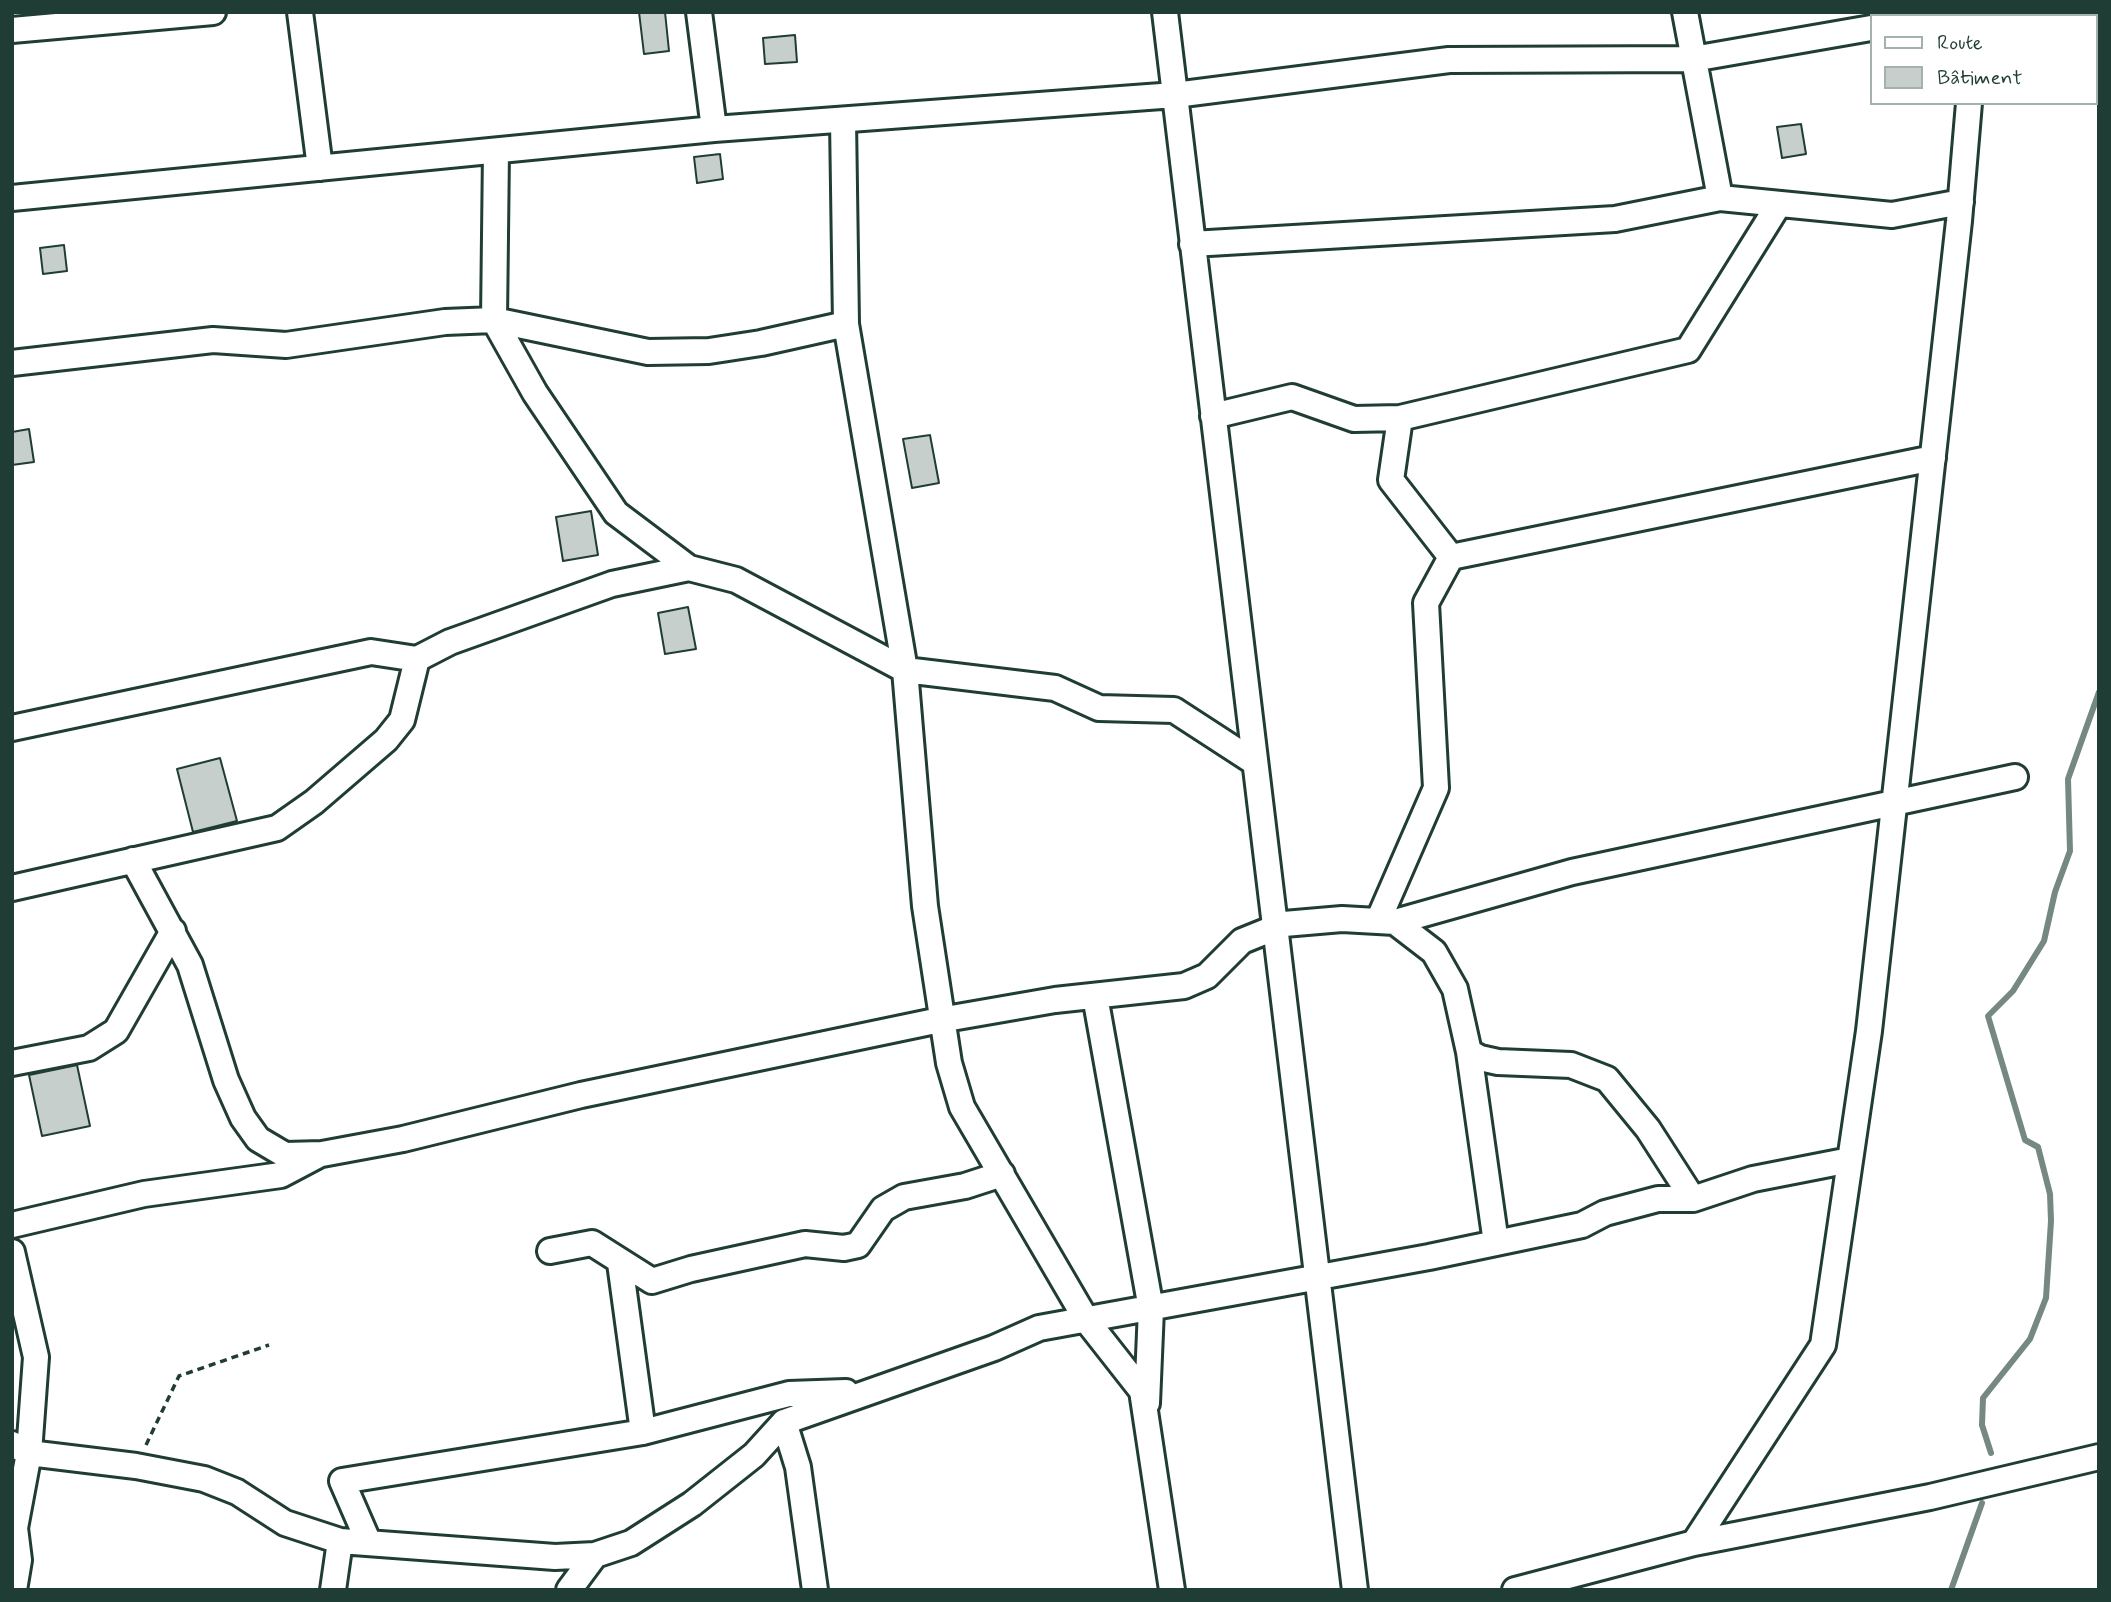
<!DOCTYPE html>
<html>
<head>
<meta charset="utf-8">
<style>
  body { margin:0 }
  #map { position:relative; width:2111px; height:1602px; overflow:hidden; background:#fff; font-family:Mynerve,sans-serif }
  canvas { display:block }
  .frame { position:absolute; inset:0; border:14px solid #1f3d34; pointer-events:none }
  .legend { position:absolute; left:1870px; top:14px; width:228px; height:91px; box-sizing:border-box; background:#fff; border:2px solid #a5b1ae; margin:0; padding:9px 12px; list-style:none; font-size:21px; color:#1f3d34 }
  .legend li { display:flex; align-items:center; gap:14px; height:35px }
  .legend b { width:35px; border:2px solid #a5b1ae }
</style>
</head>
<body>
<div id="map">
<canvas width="2111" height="1602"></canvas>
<div class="frame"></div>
<ul class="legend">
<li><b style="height:9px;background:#fff"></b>Route</li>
<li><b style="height:19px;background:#c7cfcc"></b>Bâtiment</li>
</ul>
</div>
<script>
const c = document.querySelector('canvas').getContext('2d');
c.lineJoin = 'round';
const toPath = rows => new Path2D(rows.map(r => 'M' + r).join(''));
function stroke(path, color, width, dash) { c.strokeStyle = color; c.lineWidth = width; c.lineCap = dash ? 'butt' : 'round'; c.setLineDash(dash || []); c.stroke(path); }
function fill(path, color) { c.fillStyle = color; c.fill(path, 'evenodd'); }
stroke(toPath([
  [1991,1453,1982,1425,1983,1398,2030,1339,2046,1298,2051,1221,2050,1194,2038,1147,2025,1140,1988,1016,2013,991,2044,941,2055,892,2070,851,2068,779,2099,692],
  [1951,1590,1982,1503]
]), '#758883', 6);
const building = toPath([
  [639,12,665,12,669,51,644,54,639,12],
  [795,35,797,62,765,64,763,38,795,35],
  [1801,124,1806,154,1782,158,1777,127,1801,124],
  [720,154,723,179,697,183,694,157,720,154],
  [64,245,67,271,43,274,40,248,64,245],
  [29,429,34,462,12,465,12,432,29,429],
  [930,435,939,483,912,488,903,439,930,435],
  [591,511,598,555,563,561,556,517,591,511],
  [688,607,696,649,665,654,658,613,688,607],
  [220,758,237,821,193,832,177,769,220,758],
  [77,1065,90,1126,42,1136,29,1075,77,1065]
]);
fill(building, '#c7cfcc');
stroke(building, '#1f3d34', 2);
const street = toPath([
  [300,12,320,168],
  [699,12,714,129],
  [1165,12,1355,1590],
  [1685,12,1720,198],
  [1977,16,1977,12],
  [12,30,213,12],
  [843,120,846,324,905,670,925,906,949,1063,962,1107,1087,1321,1142,1391,1172,1590],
  [496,151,494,320,535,393,616,513,689,568,736,580,905,670,1055,688,1099,708,1174,710,1254,762],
  [12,198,714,129,1175,95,1449,60,1693,59,1871,28],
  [1192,244,1615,219,1720,198,1892,215,1961,202],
  [12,363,213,340,286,345,445,322,494,320,648,352,709,351,761,343,846,324],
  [1213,416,1292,397,1354,419,1400,418,1688,350,1779,204],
  [1451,557,1933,458],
  [12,728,371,652,417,659,450,642,612,584,689,568],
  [133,860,190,965,226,1080,243,1118,258,1139,285,1155,322,1154,403,1139,581,1095,940,1020,1055,1000,1184,986,1207,976,1242,941,1284,924,1342,919,1395,922,1572,872,2015,777],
  [12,888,277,828,314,802,386,740,402,720,417,659],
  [1378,921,1436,788,1426,603,1451,557,1391,480,1400,418],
  [1395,922,1434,952,1455,989,1469,1052,1496,1243],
  [1095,996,1151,1309,1147,1403],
  [1469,1052,1480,1058,1498,1062,1571,1065,1607,1079,1648,1129,1693,1199],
  [12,1063,89,1048,116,1031,173,931],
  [12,1225,144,1194,281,1175,317,1156],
  [550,1251,592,1243,652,1281,691,1269,805,1244,844,1248,858,1245,883,1209,904,1197,965,1186,1002,1174],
  [12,1252,36,1357,29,1453,15,1528,19,1560,14,1590],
  [620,1263,643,1432],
  [784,1422,798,1467,815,1590],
  [12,1444,29,1453,136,1466,204,1479,237,1492,285,1523,340,1541,555,1557,595,1555,631,1543,692,1504,754,1455,784,1422,994,1348,1039,1328,1429,1257,1582,1225,1605,1213,1658,1199,1693,1199,1753,1179,1850,1160],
  [369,1543,342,1481,643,1432,789,1394,846,1392],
  [1694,1543,1823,1345,1869,1031,1959,221,1969,103],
  [333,1590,340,1541],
  [569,1590,595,1555],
  [1515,1590,1694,1543,1930,1497,2099,1457]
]);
stroke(street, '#1f3d34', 30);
stroke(toPath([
  [146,1445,179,1376,269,1345]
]), '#1f3d34', 3.5, [7, 5]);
stroke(street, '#fff', 24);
</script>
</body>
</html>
